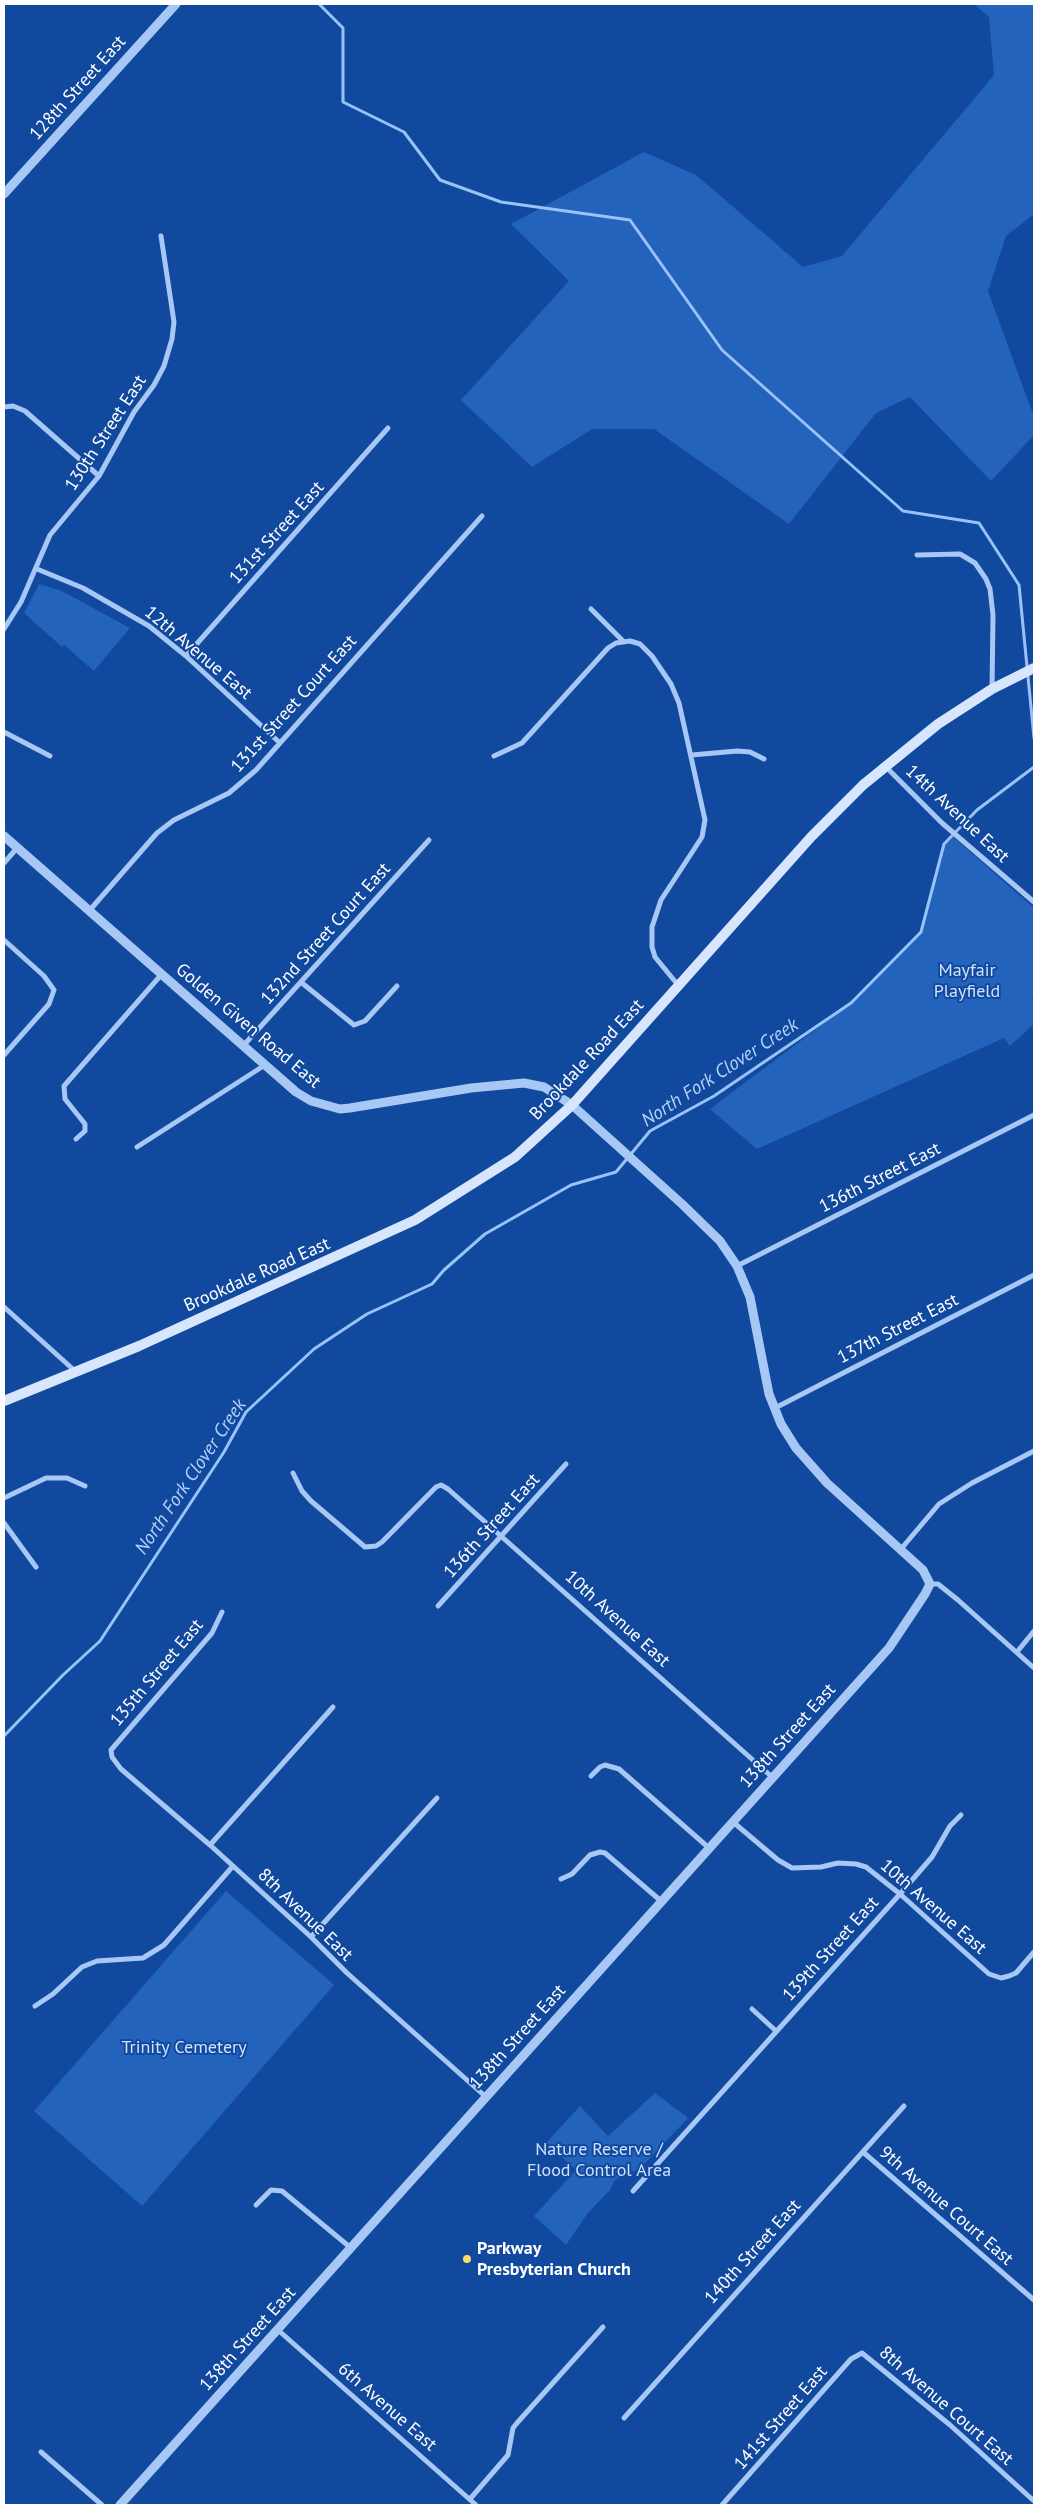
<!DOCTYPE html>
<html>
<head>
<meta charset="utf-8">
<style>
  body { margin:0 }
  #map { position:relative; width:1038px; height:2509px; overflow:hidden; background:#11499e; font-family:"PT Sans",sans-serif }
  canvas { display:block }
  .frame { position:absolute; inset:0; border:5px solid #fff; pointer-events:none }
</style>
</head>
<body>
<div id="map">
<canvas width="1038" height="2509"></canvas>
<div class="frame"></div>
</div>
<script>
const c = document.querySelector('canvas').getContext('2d');
c.lineJoin = 'round';
function fill(path, color) { c.fillStyle = color; c.fill(path, 'evenodd'); }
const toPath = rows => new Path2D(rows.map(r => 'M' + r).join(''));
function stroke(path, color, width, dash) { c.strokeStyle = color; c.lineWidth = width; c.lineCap = dash ? 'butt' : 'round'; c.setLineDash(dash || []); c.stroke(path); }
function write(font, color, halo, rows, align = 'center') {
  c.font = font + ' "PT Sans",sans-serif'; c.lineWidth = 4; c.setLineDash([]); c.textBaseline = 'middle'; c.strokeStyle = halo; c.fillStyle = color; for (const [text, x, y, turn = 0] of rows) {
    c.save(); c.translate(x, y); c.rotate((+turn || 0) * Math.PI / 180); c.textAlign = isNaN(turn) ? turn : align; if (halo) c.strokeText(text, 0, 0); c.fillText(text, 0, 0); c.restore();
  }
}
fill(toPath([
  [974,4,1034,4,1034,214,1006,236,988,291,1034,417,1034,435,991,481,910,397,876,413,789,524,654,429,592,429,532,467,461,400,569,281,511,224,644,152,696,175,803,267,842,256,994,75,989,17],
  [39,584,62,591,130,628,94,671,64,645,62,647,24,613],
  [952,836,1034,908,1034,997,1032,999,1034,1002,1034,1024,1010,1046,1004,1038,757,1149,710,1109,851,1003,921,932,944,844],
  [226,1891,334,1985,142,2206,34,2111],
  [655,2093,688,2118,639,2170,628,2172,614,2181,610,2190,587,2214,566,2245,534,2216,576,2170,546,2143,580,2106,608,2136]
]), '#2363bc');
stroke(toPath([
  [319,4,343,28,343,102,404,132,440,180,501,202,630,220,722,350,903,511,979,523,1019,585,1034,738],
  [4,1736,63,1675,100,1641,224,1452,246,1412,314,1349,367,1314,432,1284,444,1270,485,1234,571,1185,616,1172,650,1131,714,1096,851,1003,921,932,944,844,977,810,1034,767]
]), '#99c2f8', 3);
stroke(toPath([
  [4,407,13,406,25,411,99,476],
  [917,555,960,554,975,563,986,579,990,589,993,615,992,689],
  [37,569,83,588,149,626,186,656,280,743],
  [591,609,623,641],
  [4,629,21,602,50,535,99,476,134,412,154,385,164,366,172,339,174,322,161,236],
  [186,656,388,428],
  [4,732,50,756],
  [692,755,737,751,750,752,764,759],
  [494,756,522,743,608,648,616,643,630,641,640,644,652,656,671,684,679,703,705,820,702,837,661,900,652,927,652,947,655,957,678,985],
  [885,766,942,823,1034,902],
  [4,863,17,848],
  [89,911,157,833,174,820,229,793,256,770,482,516],
  [4,940,44,976,54,990,49,1004,4,1055],
  [302,983,354,1025,365,1021,397,986],
  [243,1046,429,840],
  [76,1139,85,1131,85,1124,65,1099,64,1086,161,975],
  [137,1147,265,1065],
  [737,1266,1034,1115],
  [4,1307,75,1371],
  [775,1408,1034,1275],
  [293,1473,302,1491,311,1501,365,1547,376,1546,382,1542,436,1487,441,1485,448,1489,772,1777],
  [4,1498,46,1478,67,1478,85,1486],
  [4,1523,36,1567],
  [901,1549,939,1504,972,1483,1034,1451],
  [930,1584,938,1584,958,1600,1034,1668],
  [438,1606,566,1464],
  [222,1612,212,1633,111,1750,112,1757,121,1769,210,1845,311,1937,347,1973,486,2097],
  [1017,1652,1034,1631],
  [591,1776,600,1767,605,1765,619,1769,709,1848],
  [733,1822,778,1860,792,1868,821,1867,838,1863,856,1864,866,1867,900,1894,989,1974,1001,1978,1009,1976,1016,1973,1034,1952],
  [210,1845,333,1707],
  [561,1879,572,1874,590,1855,600,1852,605,1853,661,1901],
  [311,1937,437,1798],
  [35,2006,53,1994,82,1967,97,1961,143,1958,164,1945,233,1866],
  [752,2009,776,2031],
  [863,2152,1034,2300],
  [633,2191,900,1894,932,1857,950,1826,961,1815],
  [256,2205,271,2190,282,2191,351,2248],
  [278,2330,476,2505],
  [624,2418,904,2106],
  [41,2452,102,2505],
  [470,2499,508,2455,513,2428,517,2423,603,2327],
  [722,2505,851,2359,862,2353,950,2425,1034,2501]
]), '#a7c7f5', 5);
stroke(toPath([
  [4,194,176,4],
  [4,836,296,1092,311,1101,340,1109,350,1108,471,1088,524,1083,544,1087,572,1105,682,1204,720,1241,737,1266,750,1297,769,1394,781,1424,796,1448,827,1483,923,1570,930,1584,925,1594,889,1648,120,2505]
]), '#a7c7f5', 9);
stroke(toPath([
  [4,1401,139,1346,415,1220,515,1157,572,1105,811,837,863,785,938,724,992,689,1034,668]
]), '#d7e6fd', 10);
for (const [x, y, r, color] of [
  [467,2259,5,"#ffda6b"]
]) { const dot = new Path2D(); dot.arc(x, y, r, 0, 2 * Math.PI); c.fillStyle = color; c.fill(dot); stroke(dot, '#11499e', 2); }
write('18px', '#fff', '#11499e', [
  ["128th Street East",78,88,-48],
  ["130th Street East",106,433,-57],
  ["131st Street East",277,533,-48],
  ["12th Avenue East",198,653,40],
  ["131st Street Court East",294,704,-48],
  ["14th Avenue East",957,814,43],
  ["132nd Street Court East",326,934,-48],
  ["Golden Given Road East",248,1026,40],
  ["Brookdale Road East",587,1060,-47],
  ["136th Street East",880,1178,-27],
  ["Brookdale Road East",257,1275,-24],
  ["137th Street East",898,1329,-27],
  ["136th Street East",492,1526,-48],
  ["10th Avenue East",617,1619,42],
  ["135th Street East",157,1673,-50],
  ["138th Street East",788,1736,-48],
  ["10th Avenue East",933,1907,41],
  ["8th Avenue East",305,1915,44],
  ["139th Street East",831,1949,-48],
  ["138th Street East",518,2037,-48],
  ["9th Avenue Court East",946,2206,41],
  ["140th Street East",753,2252,-48],
  ["138th Street East",248,2339,-48],
  ["8th Avenue Court East",946,2406,41],
  ["6th Avenue East",387,2407,41],
  ["141st Street East",781,2418,-49]
]);
write('18px', '#d0e3fe', '#11499e', [
  ["Mayfair",967,971],
  ["Playfield",967,992],
  ["Trinity Cemetery",184,2048],
  ["Nature Reserve /",599,2150],
  ["Flood Control Area",599,2171]
]);
write('bold 18px', '#fff', '#11499e', [
  ["Parkway",477,2249],
  ["Presbyterian Church",477,2270]
], 'left');
write('italic 19px', '#b4d2fb', '#11499e', [
  ["North Fork Clover Creek",720,1073,-33],
  ["North Fork Clover Creek",191,1477,-56]
]);
</script>
</body>
</html>
